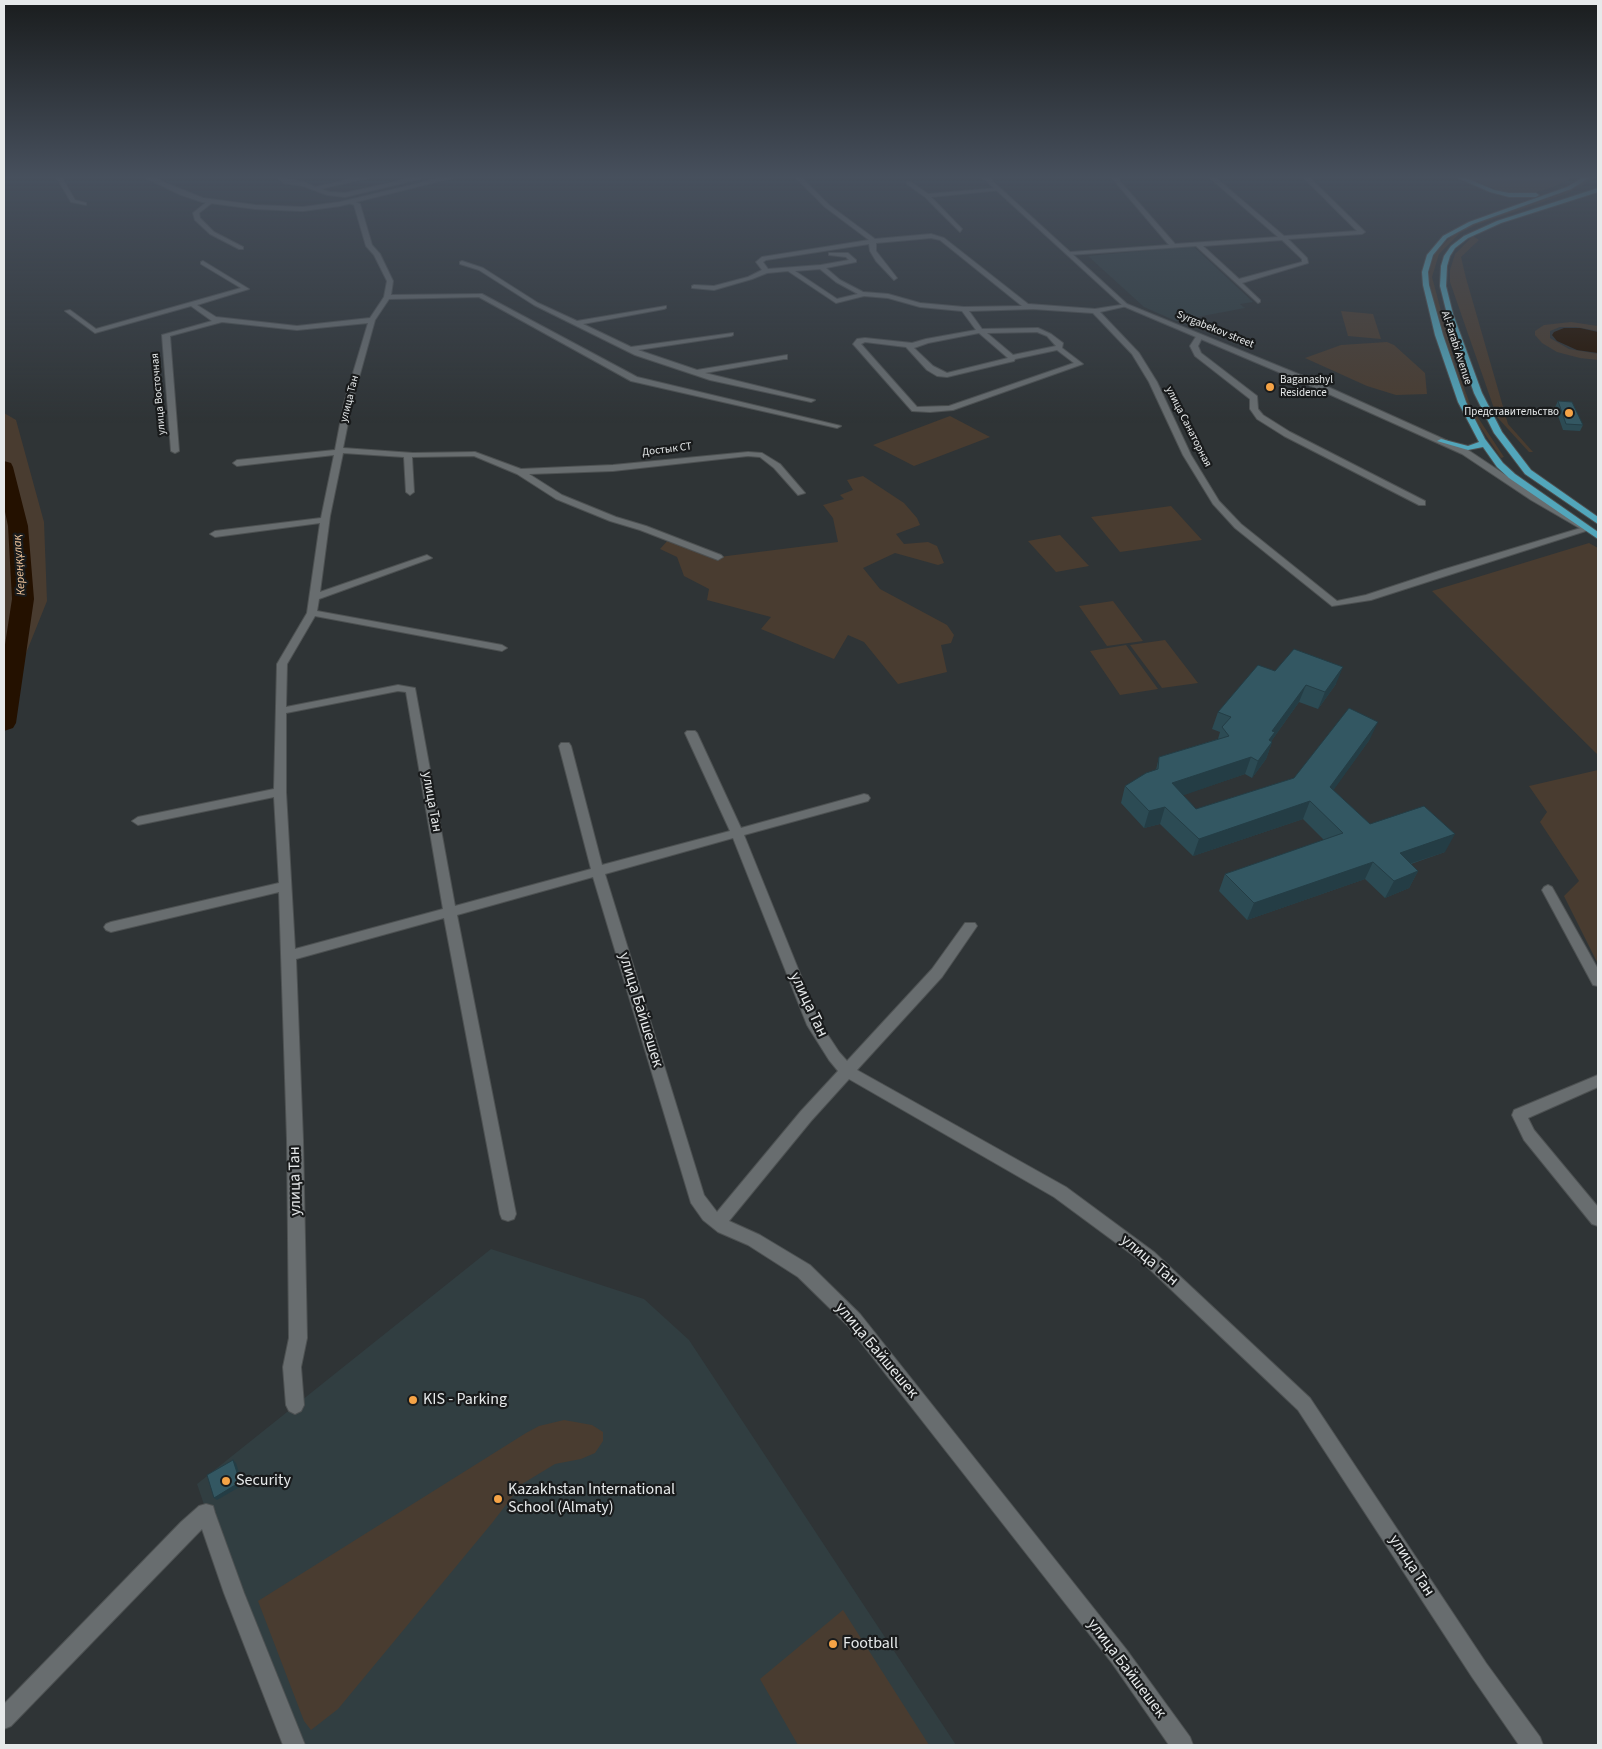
<!DOCTYPE html>
<html>
<head>
<meta charset="utf-8">
<style>
  body { margin:0 }
  #map { position:relative; width:1602px; height:1749px; overflow:hidden; background:#2f3436; font-family:"Source Sans 3",sans-serif }
  canvas { display:block }
  .frame { position:absolute; inset:0; border:5px solid #e6e9ea; pointer-events:none }
</style>
</head>
<body>
<div id="map">
<canvas width="1602" height="1749"></canvas>
<div class="frame"></div>
</div>
<script>
const c = document.querySelector('canvas').getContext('2d');
c.lineJoin = 'round';
function fill(path, color) { c.fillStyle = color; c.fill(path, 'evenodd'); }
const toPath = rows => new Path2D(rows.map(r => 'M' + r).join(''));
function stroke(path, color, width, dash) { c.strokeStyle = color; c.lineWidth = width; c.lineCap = dash ? 'butt' : 'round'; c.setLineDash(dash || []); c.stroke(path); }
function write(font, color, halo, rows, align = 'center') {
  c.font = font + ' "Source Sans 3",sans-serif'; c.lineWidth = 4.5; c.setLineDash([]); c.textBaseline = 'middle'; c.strokeStyle = halo; c.fillStyle = color; for (const [text, x, y, turn = 0] of rows) {
    c.save(); c.translate(x, y); c.rotate((+turn || 0) * Math.PI / 180); c.textAlign = isNaN(turn) ? turn : align; if (halo) c.strokeText(text, 0, 0); c.fillText(text, 0, 0); c.restore();
  }
}
fill(toPath([
  [1193,246,1253,302,1240,304,1245,308,1176,321,1144,307,1088,256],
  [491,1249,644,1299,689,1340,956,1745,294,1745,234,1593,197,1484]
]), '#313e41');
fill(toPath([
  [1469,178,1571,178,1554,187,1526,195,1504,193],
  [1590,178,1595,178,1566,194,1476,225,1460,233,1439,254,1432,277,1454,360,1471,407,1504,457,1501,458,1467,407,1440,328,1428,276,1434,254,1456,232,1473,224,1563,193],
  [1473,236,1479,240,1461,257,1466,278,1508,424,1533,452,1529,452,1497,417,1450,282,1450,270,1455,254],
  [1341,311,1373,314,1381,339,1348,336],
  [1571,322,1598,326,1598,331,1576,327,1560,327,1550,331,1550,338,1569,349,1598,354,1598,360,1580,358,1557,352,1542,343,1535,335,1535,331,1544,325],
  [1387,342,1394,345,1425,373,1427,394,1396,395,1367,386,1305,358,1341,345],
  [4,413,16,420,44,522,47,601,4,708],
  [950,416,990,437,914,466,873,445],
  [863,476,904,503,917,518,920,525,896,534,904,544,928,542,937,546,944,563,938,565,895,553,863,568,880,589,947,625,954,635,951,643,941,645,947,672,898,684,864,642,848,635,834,659,761,629,771,617,707,600,709,589,684,576,677,557,660,549,669,539,719,557,838,542,833,518,823,505,844,499,840,495,853,490,847,480],
  [1171,506,1202,540,1120,552,1091,517],
  [1060,535,1089,566,1056,572,1028,541],
  [1589,543,1598,548,1598,755,1432,591],
  [1113,601,1143,641,1107,646,1079,606],
  [1165,640,1198,683,1162,688,1130,645],
  [1126,645,1158,689,1120,695,1090,651],
  [1598,770,1598,964,1564,896,1579,881,1540,822,1547,812,1529,786],
  [564,1420,592,1425,603,1432,603,1441,595,1453,581,1459,555,1464,522,1484,492,1523,338,1709,311,1730,304,1721,258,1601,526,1433,539,1426],
  [843,1610,929,1745,798,1745,760,1679]
]), '#493c30');
fill(toPath([
  [1564,328,1580,328,1598,332,1598,353,1577,350,1557,341,1552,335,1554,332]
]), '#241100');
fill(toPath([
  [4,461,11,463,13,467,28,526,34,599,16,723,13,728,4,731,4,651,12,599,8,526,4,507,4,461]
]), '#241100');
const minor = toPath([
  [57,178,62,178,75,200,86,203,86,205,71,202,57,178],
  [278,178,304,182,315,187,356,178,368,178,320,189,330,192,345,193,412,178,420,179,345,197,327,195,303,186,284,183,278,178],
  [796,178,802,178,829,205,875,239,931,234,944,238,1028,304,1095,309,1127,304,1127,306,1100,312,1139,353,1157,382,1191,455,1219,501,1241,524,1337,601,1366,595,1442,570,1584,527,1587,526,1592,529,1371,600,1332,606,1235,528,1213,504,1183,455,1149,382,1132,354,1093,313,1033,309,969,311,982,329,1038,328,1051,334,1063,343,1062,348,1083,364,953,410,930,412,912,411,853,344,857,339,865,338,912,343,926,339,976,330,962,311,920,307,888,298,864,296,836,303,788,271,767,273,752,279,714,290,692,288,692,286,694,285,714,286,748,277,762,270,756,262,762,257,869,240,825,207,796,178],
  [931,238,940,240,1022,306,964,307,920,303,888,294,863,292,840,280,826,268,856,262,856,260,848,253,829,253,829,255,846,257,849,260,821,265,768,269,763,262,766,260,869,244,870,251,876,261,894,280,897,278,876,251,876,243,931,238],
  [820,269,836,282,858,294,837,299,795,271,820,269],
  [1037,332,1047,336,1056,346,1013,355,987,333,1037,332],
  [979,333,1008,358,947,373,933,366,914,348,928,343,979,333],
  [865,342,906,347,927,370,937,376,947,377,1014,361,1015,359,1057,350,1074,363,949,406,917,407,861,344,865,342],
  [1112,178,1117,178,1175,244,1278,237,1210,178,1216,178,1284,236,1357,231,1304,178,1310,178,1365,232,1362,234,1288,239,1307,258,1308,263,1242,283,1260,300,1260,302,1258,303,1196,246,1069,255,1069,253,1071,252,1169,245,1112,178],
  [1282,240,1302,259,1302,262,1239,279,1203,246,1282,240],
  [907,182,911,182,928,194,998,188,1001,190,931,197,962,229,960,232,925,197,907,184,907,182],
  [350,200,360,204,372,245,380,254,393,281,391,295,482,294,637,377,841,426,837,428,631,381,479,297,389,299,375,320,352,403,343,448,413,453,475,452,521,469,613,465,748,452,762,453,780,464,805,493,798,495,774,468,760,457,748,456,613,471,529,474,562,495,616,517,646,526,721,555,723,557,718,560,640,530,610,521,556,499,517,474,474,456,412,457,414,492,410,495,406,492,404,457,343,453,330,516,320,592,424,556,427,555,432,558,319,599,317,611,502,645,507,648,502,651,315,616,287,664,286,707,398,685,415,688,455,906,591,869,559,746,561,743,569,743,571,746,602,865,730,831,685,733,687,731,695,731,697,733,741,828,864,794,868,795,870,798,868,801,744,835,820,1023,839,1052,847,1061,932,969,965,923,975,923,977,926,975,929,942,977,857,1070,1066,1187,1154,1252,1310,1398,1486,1663,1540,1737,1543,1745,1519,1745,1472,1677,1298,1410,1142,1262,1054,1197,849,1079,811,1121,729,1221,760,1235,810,1265,860,1314,1126,1649,1190,1737,1193,1745,1169,1745,1112,1663,848,1326,798,1277,748,1245,718,1232,703,1220,691,1203,593,877,457,915,516,1214,514,1219,508,1221,502,1219,500,1214,444,918,296,959,303,1140,307,1338,301,1367,304,1405,301,1411,295,1414,289,1411,286,1405,283,1367,289,1338,287,1140,279,892,111,932,106,930,104,927,106,924,111,922,279,883,274,797,138,825,132,821,138,817,274,789,277,664,307,613,320,523,215,537,210,534,215,531,321,518,334,455,237,466,233,463,237,460,335,450,344,403,368,323,297,330,222,322,170,336,179,451,175,453,171,451,162,335,212,321,191,306,95,333,65,311,70,310,96,329,241,288,201,264,201,262,203,261,249,289,197,305,216,317,297,326,370,318,384,297,387,281,374,255,366,246,354,205,347,202,350,200],
  [398,691,406,692,443,909,295,949,286,792,286,713,398,691],
  [733,838,807,1025,829,1060,838,1071,801,1111,717,1212,704,1195,605,874,733,838],
  [208,201,213,202,199,213,200,218,214,232,243,247,243,249,239,249,210,234,195,220,193,213,208,201],
  [462,261,483,268,538,303,577,321,666,306,666,308,664,309,583,324,631,347,733,333,733,335,731,336,638,350,697,370,787,355,787,359,784,359,705,373,815,400,811,402,710,380,635,355,534,305,479,270,460,264,460,262,462,261],
  [1197,335,1203,336,1198,346,1201,353,1257,396,1258,409,1263,415,1290,432,1425,501,1425,505,1419,505,1284,436,1257,419,1250,409,1250,399,1195,356,1190,346,1197,335],
  [1548,885,1552,887,1598,969,1598,986,1593,985,1542,890,1544,887,1548,885],
  [1598,1075,1598,1087,1528,1118,1534,1130,1598,1207,1598,1226,1592,1224,1524,1140,1512,1115,1514,1110,1598,1075],
  [206,1504,213,1506,215,1513,244,1593,305,1745,283,1745,224,1593,202,1529,11,1726,4,1729,4,1704,181,1522,199,1506,206,1504]
]);
const tertiary = toPath([
  [146,178,153,178,203,198,255,205,303,207,340,202,441,178,452,178,340,206,303,211,255,209,202,202,181,195,146,178],
  [983,178,989,178,1127,304,1308,378,1468,450,1537,496,1588,527,1587,529,1581,529,1531,500,1462,454,1302,382,1123,306,983,178]
]);
const primary = toPath([
  [1458,178,1466,178,1494,190,1509,193,1536,193,1539,195,1536,197,1509,197,1490,192,1458,178],
  [1582,178,1589,178,1571,189,1473,224,1447,238,1433,255,1428,272,1429,285,1443,335,1466,402,1485,439,1503,463,1515,474,1598,532,1598,539,1509,478,1497,467,1483,447,1468,450,1437,441,1441,439,1468,446,1479,442,1458,402,1435,335,1423,285,1422,272,1427,255,1443,236,1469,222,1567,187,1582,178],
  [1598,188,1598,192,1501,223,1468,238,1455,248,1450,256,1447,266,1446,286,1453,314,1482,393,1502,432,1531,470,1598,517,1598,524,1525,474,1494,433,1474,393,1447,314,1440,286,1441,266,1444,256,1451,246,1464,236,1497,221,1598,188]
]);
stroke(minor, '#4d5152', 2);
stroke(tertiary, '#4d5152', 2);
stroke(primary, '#4d5152', 2);
fill(minor, '#686d6f');
fill(tertiary, '#686d6f');
fill(primary, '#52a6bb');
fill(toPath([
  [1558,401,1583,425,1580,431,1563,430,1555,407],
  [1275,671,1336,684,1318,709,1299,702,1272,740,1272,742,1266,759,1252,778,1245,774,1183,795,1196,809,1294,778,1370,739,1333,790,1370,824,1445,852,1411,864,1418,871,1409,888,1385,898,1365,879,1247,920,1219,891,1225,874,1324,840,1303,819,1193,856,1160,824,1144,828,1121,803,1125,786,1156,770,1159,757,1218,739,1220,732,1212,729,1218,712]
]), '#2c4b54');
fill(toPath([
  [1343,667,1336,684,1318,709,1325,692],
  [1306,685,1299,702,1272,740,1271,743,1272,742,1266,759,1252,778,1258,761,1272,731],
  [1378,722,1370,739,1323,805,1330,787],
  [1251,757,1245,774,1167,801,1172,783],
  [1310,801,1303,819,1193,856,1199,839],
  [1165,807,1160,824,1144,828,1149,811],
  [1455,834,1445,852,1391,870,1400,853],
  [1373,862,1365,879,1247,920,1254,903],
  [1418,871,1409,888,1385,898,1394,881],
  [233,1460,236,1463,243,1485,217,1500,214,1498]
]), '#243d45');
const building = toPath([
  [1558,401,1572,402,1583,425,1566,424,1558,401],
  [1294,649,1343,667,1325,692,1306,685,1272,731,1275,732,1269,740,1272,742,1258,761,1251,757,1172,783,1196,809,1294,778,1349,708,1378,722,1330,787,1370,824,1424,806,1455,834,1400,853,1418,871,1394,881,1373,862,1254,903,1225,874,1343,833,1310,801,1199,839,1165,807,1149,811,1125,786,1146,773,1158,769,1159,757,1229,736,1222,727,1231,717,1218,712,1258,665,1275,671,1294,649],
  [233,1460,240,1482,214,1498,207,1475,233,1460]
]);
fill(building, '#335762');
stroke(building, '#243d45', 1);
const sky = c.createLinearGradient(0, 0, 0, 423);
sky.addColorStop(0, '#1a1d1e');
sky.addColorStop(0.42, '#47505d');
sky.addColorStop(1, '#47505d00');
c.fillStyle = sky;
c.fillRect(0, 0, 1602, 423);
for (const [x, y, r, color] of [
  [1270,387,5,"#f5a346"],
  [1569,413,5,"#f5a346"],
  [413,1400,5,"#f5a346"],
  [226,1481,5,"#f5a346"],
  [498,1499,5,"#f5a346"],
  [833,1644,5,"#f5a346"]
]) { const dot = new Path2D(); dot.arc(x, y, r, 0, 2 * Math.PI); c.fillStyle = color; c.fill(dot); stroke(dot, '#191b1c', 2); }
write('11px', '#e6e9ea', '#191b1c', [
  ["Syrgabekov street",1215,330,22],
  ["Al-Farabi Avenue",1456,348,72],
  ["улица Восточная",159,394,-95],
  ["улица Тан",350,399,-76],
  ["улица Санаторная",1188,427,63],
  ["Достык СТ",667,450,-7]
]);
write('11px', '#e6e9ea', '#191b1c', [
  ["Baganashyl",1280,381],
  ["Residence",1280,394],
  ["Представительство",1559,413,"right"]
], 'left');
write('italic 12px', '#f2c69c', '#191b1c', [
  ["Кереңқұлақ",20,565,-94]
]);
write('14px', '#e6e9ea', '#191b1c', [
  ["улица Тан",431,802,80]
]);
write('16px', '#e6e9ea', '#191b1c', [
  ["улица Тан",808,1005,65],
  ["улица Байшешек",640,1010,73],
  ["улица Тан",296,1181,-91],
  ["улица Тан",1149,1261,40],
  ["улица Байшешек",876,1351,50],
  ["улица Тан",1411,1566,57],
  ["улица Байшешек",1126,1669,53]
]);
write('16px', '#e6e9ea', '#191b1c', [
  ["KIS - Parking",423,1400],
  ["Security",236,1481],
  ["Kazakhstan International",508,1490],
  ["School (Almaty)",508,1508],
  ["Football",843,1644]
], 'left');
</script>
</body>
</html>
